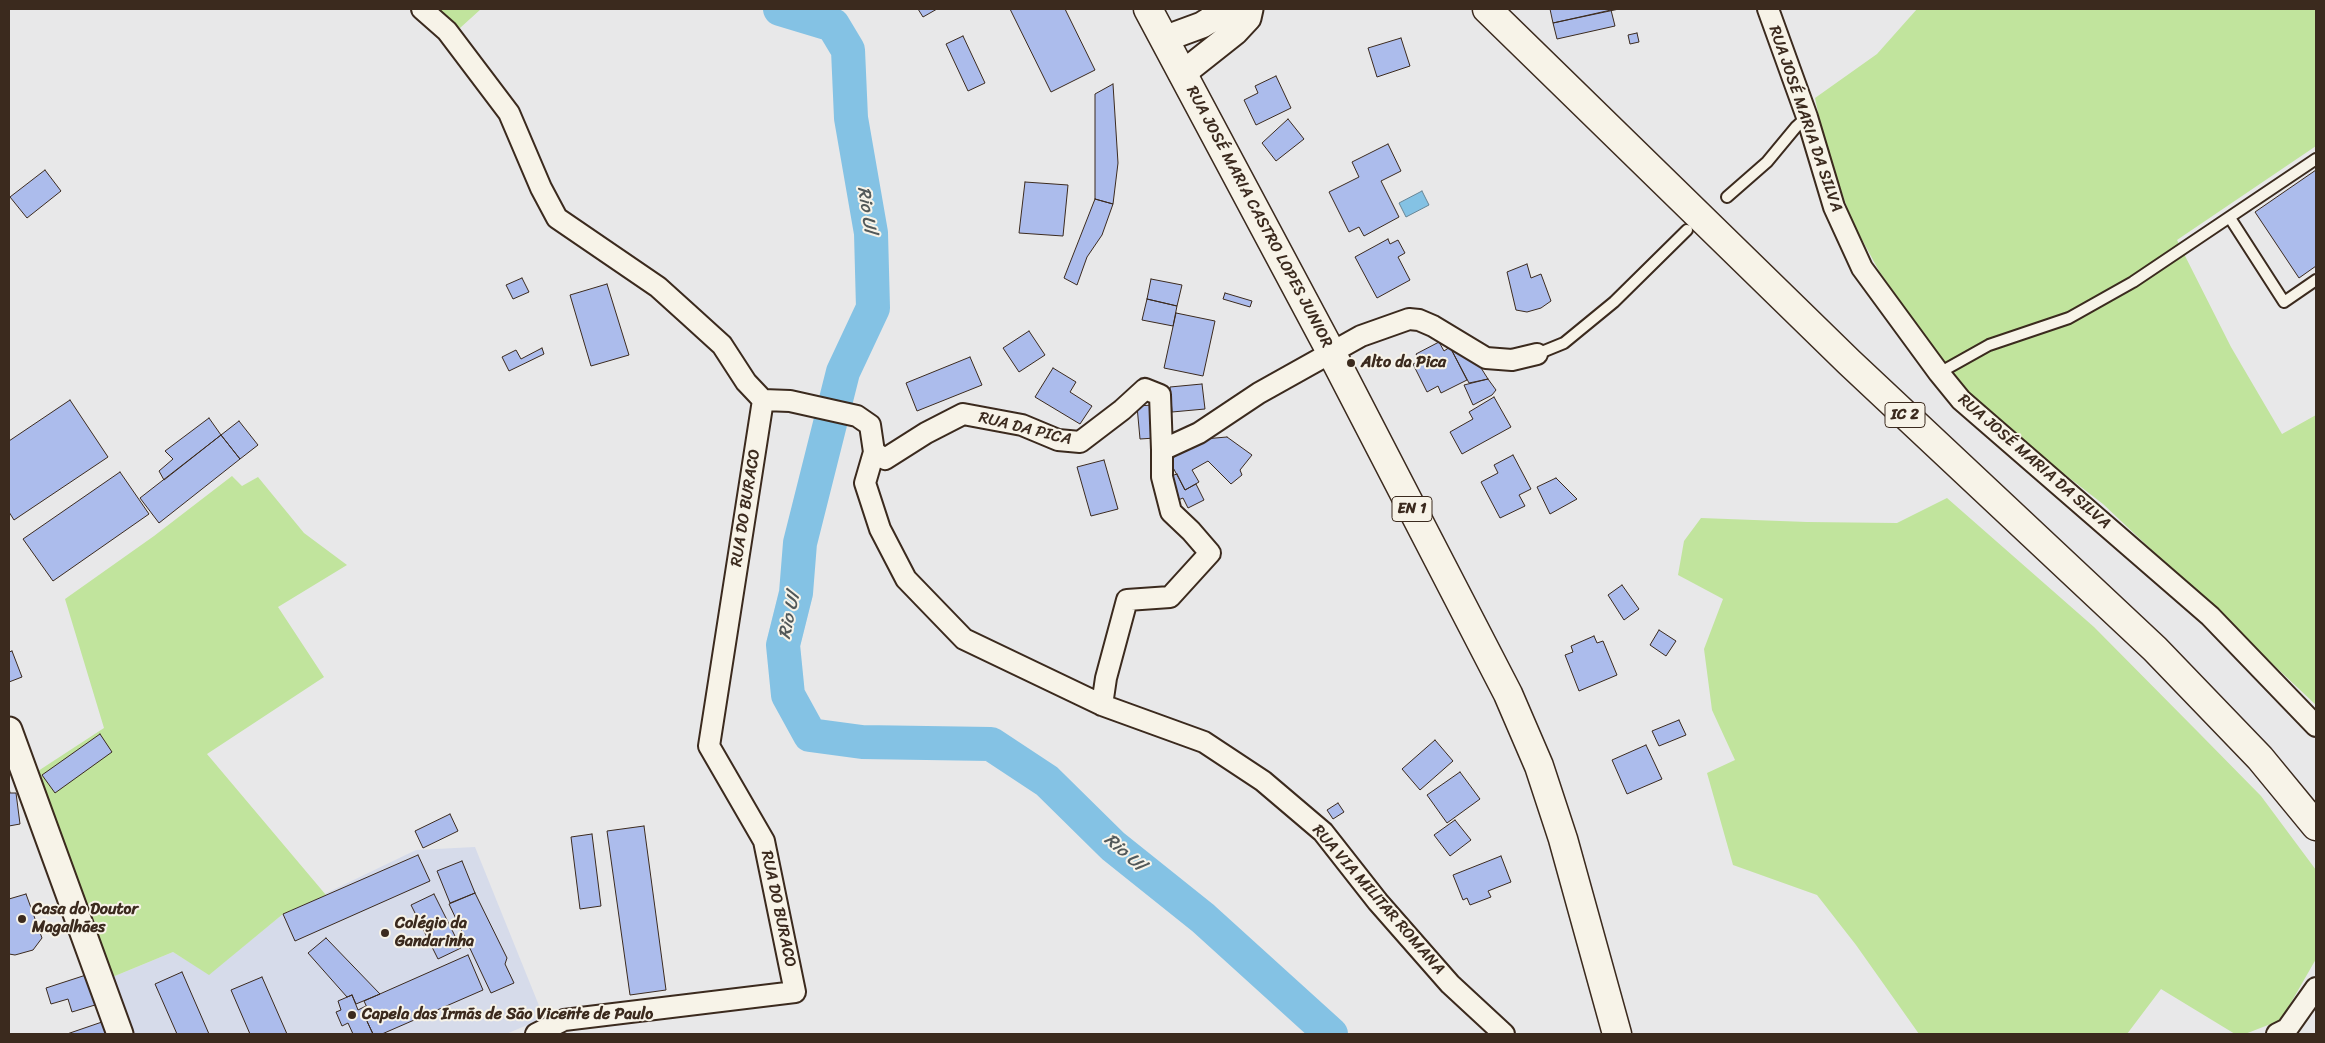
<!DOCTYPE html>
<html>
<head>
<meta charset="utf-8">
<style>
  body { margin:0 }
  #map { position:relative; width:2325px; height:1043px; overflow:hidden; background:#e8e8e9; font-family:Sriracha,sans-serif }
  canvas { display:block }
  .frame { position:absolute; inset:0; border:10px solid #3b2a1e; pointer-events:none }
</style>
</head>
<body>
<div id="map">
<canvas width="2325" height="1043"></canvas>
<div class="frame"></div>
</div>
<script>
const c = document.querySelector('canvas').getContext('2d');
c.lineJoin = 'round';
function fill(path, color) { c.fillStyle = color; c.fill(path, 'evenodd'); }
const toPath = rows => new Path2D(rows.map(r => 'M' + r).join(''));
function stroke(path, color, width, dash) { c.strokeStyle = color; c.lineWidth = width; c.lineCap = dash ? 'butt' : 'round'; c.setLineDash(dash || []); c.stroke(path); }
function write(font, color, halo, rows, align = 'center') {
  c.font = font + ' Sriracha,sans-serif'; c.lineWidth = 4; c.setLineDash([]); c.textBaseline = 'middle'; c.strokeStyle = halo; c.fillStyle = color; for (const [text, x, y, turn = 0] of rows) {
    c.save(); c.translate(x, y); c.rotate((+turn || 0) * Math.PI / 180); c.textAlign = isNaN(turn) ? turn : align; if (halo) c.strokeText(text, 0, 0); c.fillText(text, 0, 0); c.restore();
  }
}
fill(toPath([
  [475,847,544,1018,506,1034,130,1034,110,978,173,952,209,974,283,914,416,850]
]), '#d6dbea');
fill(toPath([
  [434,9,481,9,460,28],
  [1917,9,2316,9,2316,146,2177,240,2231,347,2282,434,2316,415,2316,705,2103,504,2002,426,1955,379,1879,271,1852,221,1825,146,1815,98,1877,54],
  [232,476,242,486,258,477,304,533,347,565,278,607,324,677,207,754,326,895,283,914,209,975,173,952,110,978,35,773,104,728,65,599,154,536],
  [1947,498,2094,627,2200,734,2261,796,2316,870,2316,959,2281,1020,2245,1034,2235,1034,2161,989,2127,1034,1919,1034,1856,945,1817,895,1733,865,1707,773,1735,760,1712,710,1704,649,1723,599,1678,575,1684,541,1701,518,1807,522,1897,523]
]), '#c1e49d');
const water = toPath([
  [1422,191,1429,205,1406,217,1399,203,1422,191]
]);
fill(water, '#84c2e4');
stroke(water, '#678595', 1);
stroke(toPath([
  [780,9,833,25,848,50,851,118,871,233,873,308,843,372,800,543,796,593,783,645,788,695,810,735,862,742,991,744,1047,781,1113,846,1203,918,1331,1034]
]), '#84c2e4', 34);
const building = toPath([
  [918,9,937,9,923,17,918,9],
  [1010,9,1065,9,1095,70,1051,92,1010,9],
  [1550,9,1619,9,1553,23,1550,9],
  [1611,10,1615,26,1557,39,1553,23,1611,10],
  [1637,33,1639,42,1630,44,1628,35,1637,33],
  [963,36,985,83,968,91,946,44,963,36],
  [1401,38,1410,66,1377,77,1368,48,1401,38],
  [1276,76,1291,108,1256,125,1244,100,1258,93,1255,86,1276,76],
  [1113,84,1118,163,1113,204,1095,199,1095,94,1113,84],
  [1288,119,1304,139,1276,161,1262,143,1288,119],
  [1388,144,1401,171,1381,181,1399,217,1364,236,1359,227,1349,232,1329,192,1359,177,1352,162,1388,144],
  [45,170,61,191,27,218,10,197,45,170],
  [2316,170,2316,266,2299,278,2255,212,2316,170],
  [1025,182,1068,185,1063,236,1019,233,1025,182],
  [1095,199,1113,204,1102,235,1087,257,1077,285,1064,278,1095,199],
  [1388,239,1390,244,1398,240,1405,253,1398,257,1410,280,1377,298,1355,257,1388,239],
  [1527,264,1531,278,1541,274,1551,301,1541,308,1527,312,1516,310,1507,272,1527,264],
  [522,278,529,292,513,299,506,285,522,278],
  [1151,279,1182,285,1177,306,1147,299,1151,279],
  [607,284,629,355,591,366,570,295,607,284],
  [1225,293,1252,301,1250,307,1223,299,1225,293],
  [1147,299,1177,306,1173,326,1142,320,1147,299],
  [1176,313,1215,321,1203,376,1164,368,1176,313],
  [1029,331,1045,355,1019,372,1003,348,1029,331],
  [1439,342,1444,351,1450,347,1467,380,1441,393,1438,386,1427,392,1413,364,1420,361,1416,354,1439,342],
  [1450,347,1471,352,1488,379,1469,383,1450,347],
  [542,348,544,354,509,371,502,357,516,350,521,359,542,348],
  [970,357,982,385,917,411,906,383,970,357],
  [1053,368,1076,382,1070,392,1092,406,1080,424,1035,397,1053,368],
  [1488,379,1496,390,1492,395,1473,405,1464,385,1488,379],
  [1202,384,1205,409,1172,412,1170,387,1202,384],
  [1494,397,1511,427,1462,454,1450,432,1473,419,1469,412,1494,397],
  [70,400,108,457,14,520,9,512,9,441,70,400],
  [1153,405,1155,438,1140,439,1137,406,1153,405],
  [209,418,221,435,164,480,159,471,173,459,165,451,209,418],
  [239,421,258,445,240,459,221,435,239,421],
  [221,435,240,459,159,523,140,498,221,435],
  [1227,437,1252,455,1240,470,1242,475,1231,484,1208,461,1192,470,1199,482,1185,490,1169,460,1204,439,1227,437],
  [1513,455,1531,489,1519,495,1525,506,1500,518,1481,482,1498,473,1494,465,1513,455],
  [1104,460,1118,509,1091,516,1077,467,1104,460],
  [120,472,149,514,53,581,23,539,120,472],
  [1177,474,1185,490,1196,484,1204,500,1188,508,1183,498,1171,503,1165,478,1177,474],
  [1556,478,1577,499,1550,514,1537,487,1556,478],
  [1622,585,1639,609,1624,620,1608,595,1622,585],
  [1659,630,1676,641,1666,656,1650,645,1659,630],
  [1594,636,1597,643,1603,641,1617,675,1579,691,1565,655,1573,652,1571,646,1594,636],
  [12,651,22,677,9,682,9,652,12,651],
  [1679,720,1686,735,1659,746,1652,731,1679,720],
  [100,734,112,752,55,793,42,775,100,734],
  [1435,740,1453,761,1420,790,1402,769,1435,740],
  [1646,745,1662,779,1627,794,1612,760,1646,745],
  [1460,772,1480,799,1447,823,1427,795,1460,772],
  [9,787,10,793,16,793,20,824,9,826,9,787],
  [1338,803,1344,812,1333,819,1327,810,1338,803],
  [450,814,458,831,423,848,415,831,450,814],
  [1455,820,1471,840,1450,856,1434,835,1455,820],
  [644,826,666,990,630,995,607,831,644,826],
  [592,834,601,906,580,909,571,837,592,834],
  [418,855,430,881,295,941,283,914,418,855],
  [1501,856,1511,882,1488,891,1491,897,1470,905,1467,898,1463,900,1453,875,1501,856],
  [462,861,475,893,450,903,437,871,462,861],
  [475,893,507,958,505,964,514,983,491,993,449,904,475,893],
  [26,894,42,938,33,950,15,955,9,954,9,899,26,894],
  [434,894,461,948,438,959,411,905,434,894],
  [326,938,380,994,356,1004,352,995,347,997,308,953,326,938],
  [468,955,483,990,382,1034,373,1034,365,1017,370,1014,364,1001,468,955],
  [182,972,209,1034,177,1034,155,984,182,972],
  [86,975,95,1005,72,1012,68,999,51,1004,46,988,86,975],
  [262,977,287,1034,250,1034,231,990,262,977],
  [352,995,358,1010,366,1006,370,1014,365,1017,373,1034,353,1034,348,1023,342,1026,336,1012,341,1010,338,1001,352,995],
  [102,1022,106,1034,67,1034,102,1022]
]);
fill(building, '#acbcec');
stroke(building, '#3b2a1e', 1);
const service = toPath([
  [1727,197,1767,162,1796,127,1807,117],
  [2230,218,2284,302,2316,280],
  [1537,354,1564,343,1614,302,1687,230],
  [1939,373,1989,345,2069,318,2133,282,2316,159]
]);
const minor = toPath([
  [422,9,447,31,509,113,541,188,557,218,658,287,689,315,722,345,746,382,763,400,790,401,857,416,870,425,874,452,865,483,880,529,906,579,964,639,1102,705,1204,742,1263,781,1323,832,1378,902,1450,984,1504,1034],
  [1768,9,1807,117,1834,207,1862,268,1939,373,1961,400,2210,616,2316,726],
  [874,452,885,459,926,433,963,414,1022,425,1058,440,1080,442,1122,410,1145,389,1160,395,1162,450,1199,433,1259,393,1361,336,1409,319,1419,320,1433,326,1486,358,1512,360,1537,354],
  [1102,705,1106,678,1127,600,1170,597,1210,553,1191,531,1171,512,1162,477,1162,450],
  [536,1034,564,1020,795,992,764,841,709,746,763,400],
  [2277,1034,2287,1029,2316,988]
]);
const tertiary = toPath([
  [1164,39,1202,25,1223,12,1225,9],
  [1182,74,1235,32,1248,18,1250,9],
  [9,730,120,1034]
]);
const primary = toPath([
  [1148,9,1331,352,1508,694,1539,766,1563,839,1617,1034]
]);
const trunk = toPath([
  [1487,9,1849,362,2155,649,2260,758,2316,826]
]);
stroke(service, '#3b2a1e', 14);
stroke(minor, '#3b2a1e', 24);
stroke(tertiary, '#3b2a1e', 29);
stroke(primary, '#3b2a1e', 31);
stroke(trunk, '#3b2a1e', 31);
stroke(service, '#f7f3e8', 10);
stroke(minor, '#f7f3e8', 20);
stroke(tertiary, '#f7f3e8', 25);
stroke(primary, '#f7f3e8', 28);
stroke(trunk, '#f7f3e8', 28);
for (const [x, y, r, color] of [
  [1351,363,5,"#3b2a1e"],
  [22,919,5,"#3b2a1e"],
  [385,933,5,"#3b2a1e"],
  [352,1015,5,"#3b2a1e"]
]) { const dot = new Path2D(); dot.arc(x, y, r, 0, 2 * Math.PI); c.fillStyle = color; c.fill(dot); stroke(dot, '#f7f3e8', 2); }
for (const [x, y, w] of [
  [1905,415,40],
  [1412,509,40]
]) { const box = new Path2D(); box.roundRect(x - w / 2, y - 12.5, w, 25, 4); c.fillStyle = '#f7f3e8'; c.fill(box); stroke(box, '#3b2a1e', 1); }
write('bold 15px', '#3b2a1e', null, [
  ["IC 2",1905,415],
  ["EN 1",1412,509]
]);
write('16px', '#3b2a1e', '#f7f3e8', [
  ["RUA JOSÉ MARIA DA SILVA",1805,119,71],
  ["RUA JOSÉ MARIA CASTRO LOPES JUNIOR",1259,217,62],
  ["RUA DA PICA",1025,429,14],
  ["RUA JOSÉ MARIA DA SILVA",2034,462,41],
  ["RUA DO BURACO",746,508,-81],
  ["RUA VIA MILITAR ROMANA",1378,900,49],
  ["RUA DO BURACO",778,909,78]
]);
write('bold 16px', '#3b2a1e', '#f7f3e8', [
  ["Alto da Pica",1361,363],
  ["Casa do Doutor",32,910],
  ["Magalhães",32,928],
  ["Colégio da",395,924],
  ["Gandarinha",395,942],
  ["Capela das Irmãs de São Vicente de Paulo",362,1015]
], 'left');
write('italic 18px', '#515859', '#f7f3e8', [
  ["Rio Ul",866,210,81],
  ["Rio Ul",790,616,-78],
  ["Rio Ul",1124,853,41]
]);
</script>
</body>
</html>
